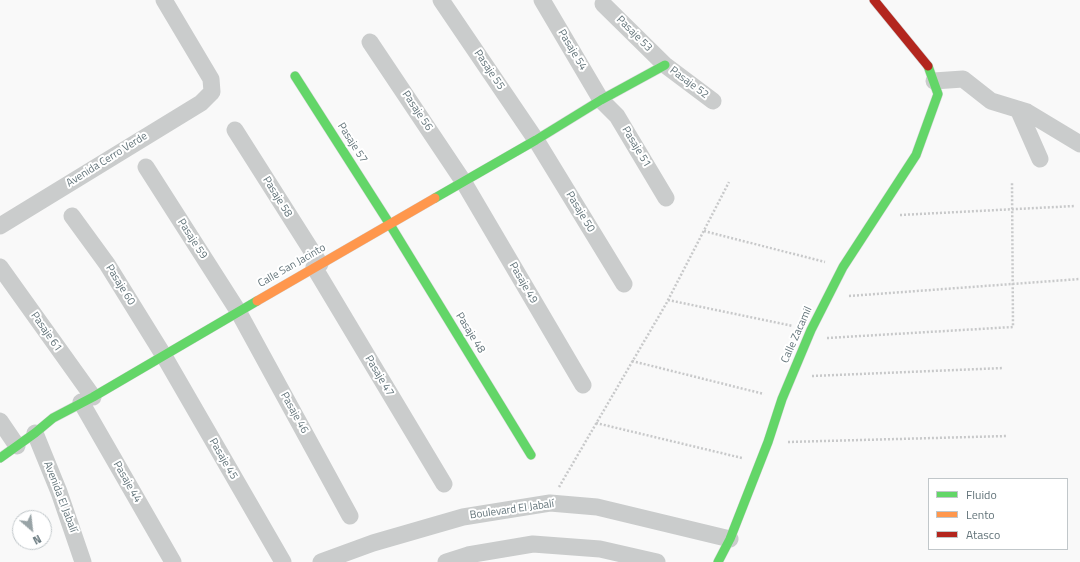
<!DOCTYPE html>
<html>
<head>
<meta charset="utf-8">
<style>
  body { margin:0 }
  #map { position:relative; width:1080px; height:562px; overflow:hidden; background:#f9f9f9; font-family:"Titillium Web",sans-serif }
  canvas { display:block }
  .legend { position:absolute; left:928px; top:478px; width:140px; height:72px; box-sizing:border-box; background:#fff; border:1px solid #c1c7ca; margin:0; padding:5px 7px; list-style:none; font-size:12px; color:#63747a }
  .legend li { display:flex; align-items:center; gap:8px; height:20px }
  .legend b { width:20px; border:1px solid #c1c7ca }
  .north { position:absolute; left:12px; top:510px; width:40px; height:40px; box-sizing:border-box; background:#fff; border:1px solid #c1c7ca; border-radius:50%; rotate:152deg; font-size:11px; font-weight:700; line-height:16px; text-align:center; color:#63747a }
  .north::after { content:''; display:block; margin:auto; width:14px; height:18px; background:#98a3a6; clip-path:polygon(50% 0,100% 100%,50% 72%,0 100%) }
</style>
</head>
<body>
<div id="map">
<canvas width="1080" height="562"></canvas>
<ul class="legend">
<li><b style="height:5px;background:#63d668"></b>Fluido</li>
<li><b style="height:5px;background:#ff974d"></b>Lento</li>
<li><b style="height:5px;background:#b3261e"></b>Atasco</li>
</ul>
<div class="north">N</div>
</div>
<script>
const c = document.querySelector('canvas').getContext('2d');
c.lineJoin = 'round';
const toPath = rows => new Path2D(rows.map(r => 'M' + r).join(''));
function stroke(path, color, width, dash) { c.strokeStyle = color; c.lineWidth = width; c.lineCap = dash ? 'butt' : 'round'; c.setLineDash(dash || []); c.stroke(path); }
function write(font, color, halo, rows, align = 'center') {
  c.font = font + ' "Titillium Web",sans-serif'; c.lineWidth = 4; c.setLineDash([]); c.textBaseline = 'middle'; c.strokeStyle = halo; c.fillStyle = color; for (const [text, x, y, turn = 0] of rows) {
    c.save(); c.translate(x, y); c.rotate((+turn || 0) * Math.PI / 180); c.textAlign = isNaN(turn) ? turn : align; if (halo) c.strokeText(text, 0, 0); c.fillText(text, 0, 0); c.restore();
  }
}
const fast = toPath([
  [295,76,389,223,531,455],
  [435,198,536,140,601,100,665,65],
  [0,458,35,433,53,418,93,397,257,301],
  [718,562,730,539,768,442,782,399,811,330,843,267,916,155,938,94,928,66]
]);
const slow = toPath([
  [257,301,435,198]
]);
const jam = toPath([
  [874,0,928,66]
]);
stroke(fast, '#d4d5d6', 10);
stroke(slow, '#d4d5d6', 10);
stroke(jam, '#d4d5d6', 10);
stroke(toPath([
  [900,215,1075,206],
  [704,231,825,262],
  [849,296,1080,279],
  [668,300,793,326],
  [827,338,1013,327,1012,183],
  [632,361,764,394],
  [812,376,1003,368],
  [596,423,742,458],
  [788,442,1007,436],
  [559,487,666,304,729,182]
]), '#c8c9ca', 2.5, [2, 2]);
stroke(toPath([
  [441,0,536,140,624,284],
  [542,0,601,100,617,116,666,198],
  [603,4,665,65,713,101],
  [370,42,463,181,583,385],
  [934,81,963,79,991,101,1027,112,1080,144],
  [1018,109,1040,159],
  [235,130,320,264],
  [146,167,238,311,350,516],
  [72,216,107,264,164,356,283,562],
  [0,226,201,103,212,92,211,79,164,0],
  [0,267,93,397],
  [314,267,444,484],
  [81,402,173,562],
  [0,421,17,446],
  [35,433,59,492,83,562],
  [321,562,373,543,463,517,550,503,597,507,730,539],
  [446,562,468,555,533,544,600,549,657,562]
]), '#cacccc', 17);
stroke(fast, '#63d668', 9);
stroke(slow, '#ff974d', 9);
stroke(jam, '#b3261e', 9);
write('11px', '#63747a', '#fff', [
  ["Pasaje 53",634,34,45],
  ["Pasaje 54",572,50,59],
  ["Pasaje 55",489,70,56],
  ["Pasaje 52",689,83,37],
  ["Pasaje 56",417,111,56],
  ["Pasaje 57",352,143,57],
  ["Pasaje 51",636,147,59],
  ["Avenida Cerro Verde",107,160,-32],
  ["Pasaje 58",277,197,58],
  ["Pasaje 50",580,212,59],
  ["Pasaje 59",192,239,57],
  ["Calle San Jacinto",292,266,-30],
  ["Pasaje 49",523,283,60],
  ["Pasaje 60",120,285,58],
  ["Pasaje 61",46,332,55],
  ["Pasaje 48",470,333,58],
  ["Calle Zacamil",797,335,-66],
  ["Pasaje 47",379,376,59],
  ["Pasaje 46",294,413,61],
  ["Pasaje 45",223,459,60],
  ["Pasaje 44",127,482,60],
  ["Avenida El Jabalí",60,497,69],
  ["Boulevard El Jabalí",512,510,-8]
]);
</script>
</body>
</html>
